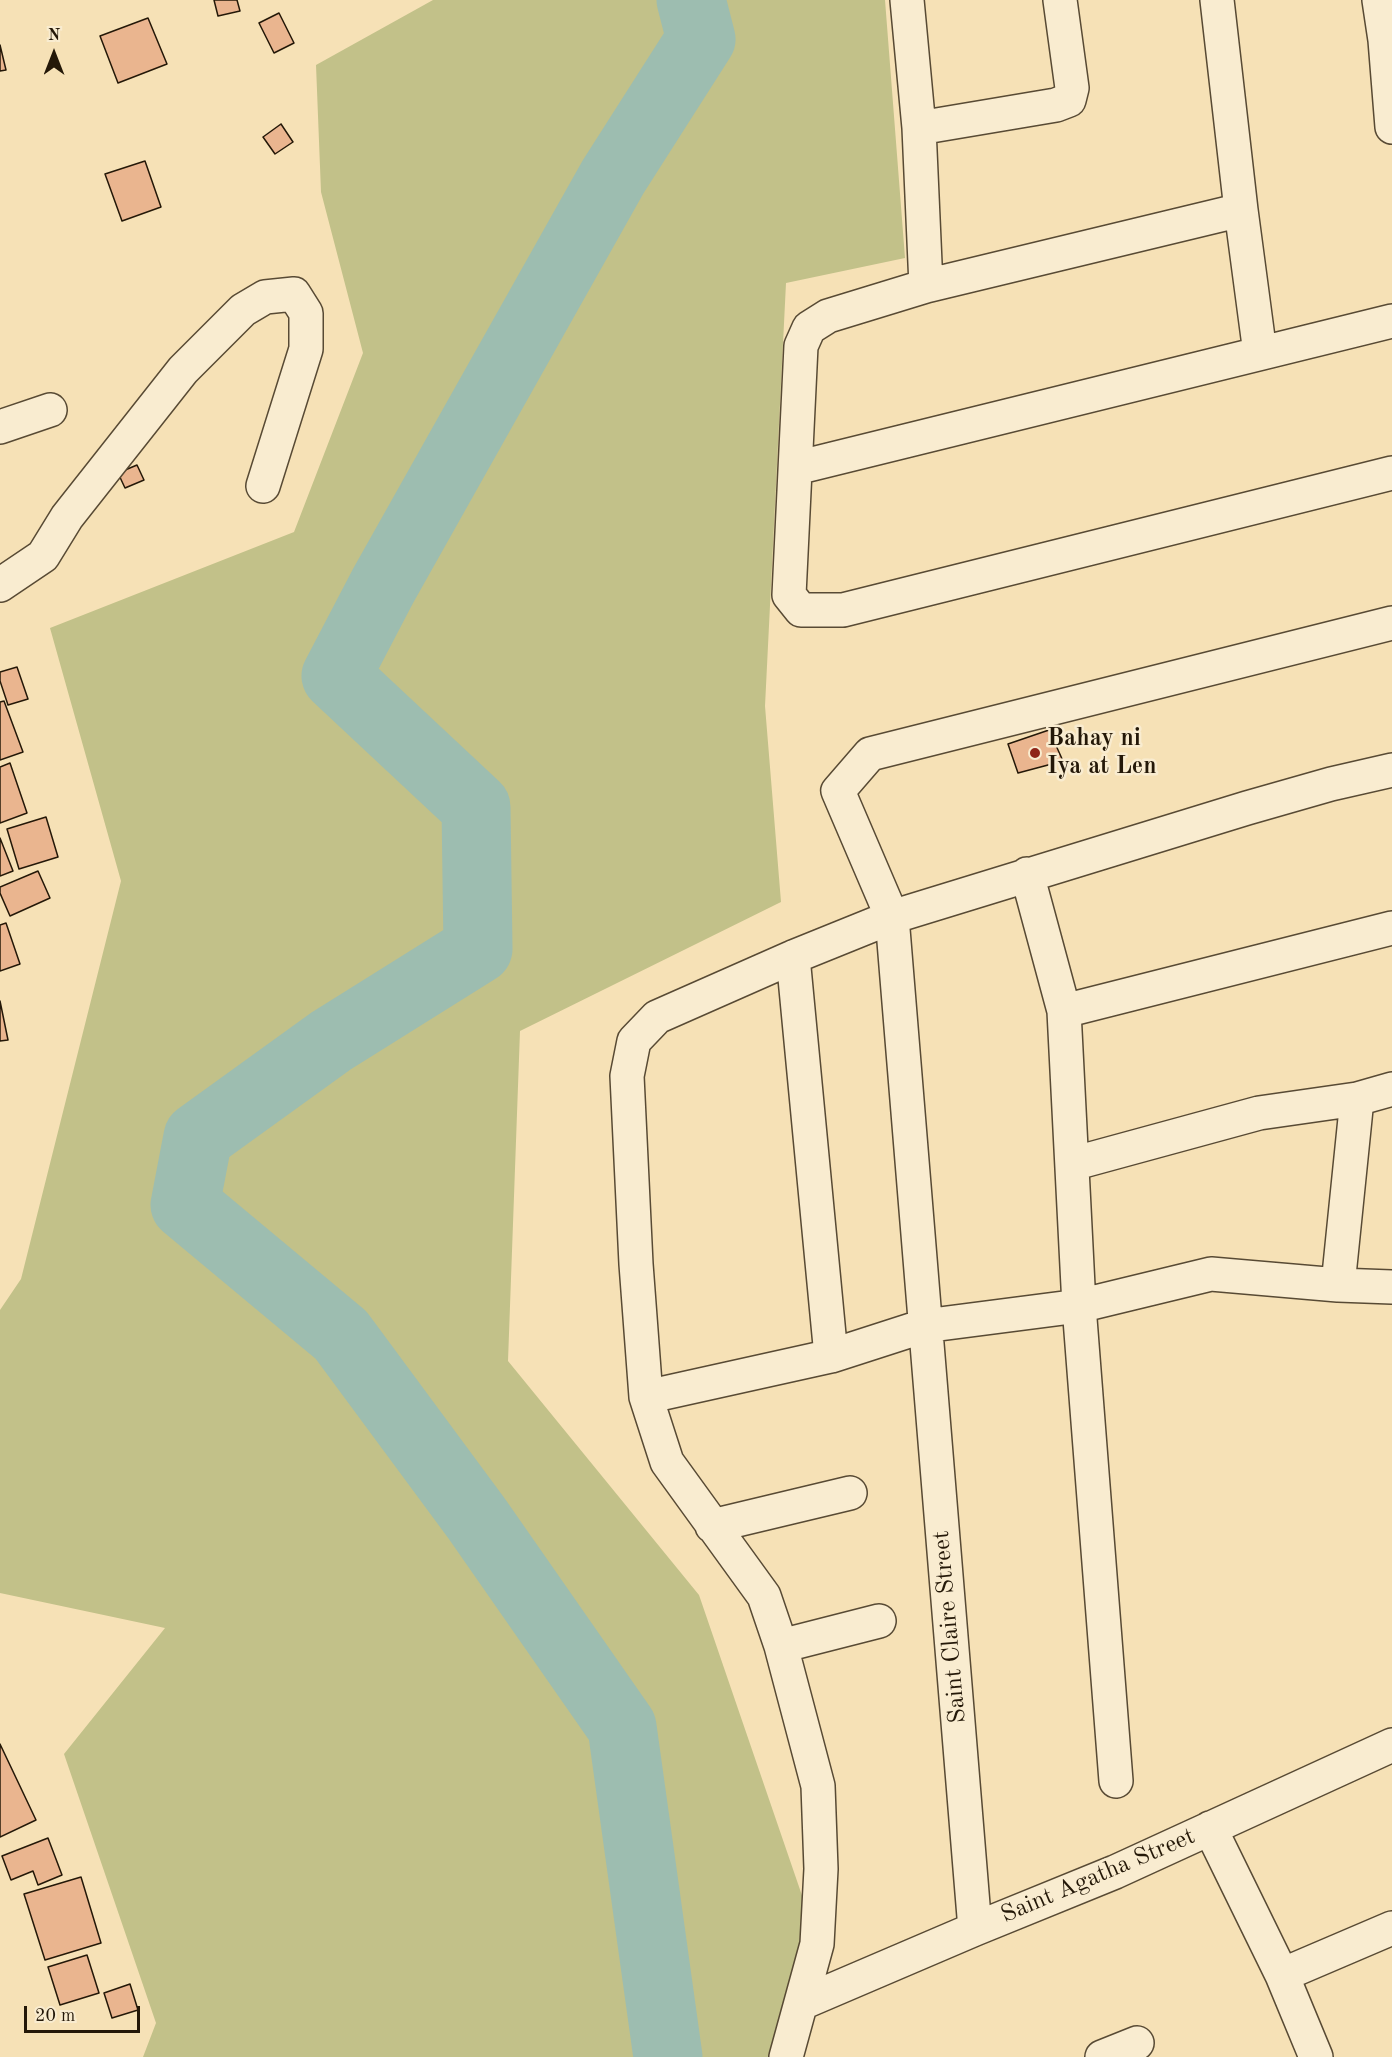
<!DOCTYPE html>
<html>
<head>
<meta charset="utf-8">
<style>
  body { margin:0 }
  #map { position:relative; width:1392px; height:2057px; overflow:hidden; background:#f6e1b6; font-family:"Old Standard TT",serif }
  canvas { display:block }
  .north { position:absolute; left:24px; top:24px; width:60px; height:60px; -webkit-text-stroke:4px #f9ecd0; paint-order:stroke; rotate:0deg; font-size:16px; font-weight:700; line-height:24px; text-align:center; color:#241808 }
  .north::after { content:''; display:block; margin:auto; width:21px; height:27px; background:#241808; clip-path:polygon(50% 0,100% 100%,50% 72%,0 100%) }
  .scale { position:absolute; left:24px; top:2006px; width:116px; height:27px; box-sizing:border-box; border:3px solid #241808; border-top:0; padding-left:8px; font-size:18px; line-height:21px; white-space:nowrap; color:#241808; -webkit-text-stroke:4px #f9ecd0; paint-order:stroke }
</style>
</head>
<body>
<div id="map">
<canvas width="1392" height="2057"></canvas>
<div class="north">N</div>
<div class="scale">20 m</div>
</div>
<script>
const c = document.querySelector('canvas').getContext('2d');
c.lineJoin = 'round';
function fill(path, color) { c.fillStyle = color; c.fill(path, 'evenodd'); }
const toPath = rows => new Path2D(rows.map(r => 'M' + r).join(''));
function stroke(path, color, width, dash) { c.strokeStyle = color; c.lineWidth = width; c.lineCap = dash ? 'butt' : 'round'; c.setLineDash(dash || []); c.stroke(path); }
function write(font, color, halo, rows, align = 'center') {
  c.font = font + ' "Old Standard TT",serif'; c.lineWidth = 5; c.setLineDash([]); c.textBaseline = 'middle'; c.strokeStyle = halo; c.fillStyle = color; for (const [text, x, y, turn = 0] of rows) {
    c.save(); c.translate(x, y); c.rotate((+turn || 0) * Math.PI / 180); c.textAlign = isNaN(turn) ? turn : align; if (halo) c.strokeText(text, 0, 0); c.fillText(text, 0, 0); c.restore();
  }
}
fill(toPath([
  [433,0,885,0,905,258,786,283,765,706,781,902,520,1031,508,1361,699,1595,808,1913,800,2057,143,2057,156,2023,64,1754,165,1628,0,1593,0,1310,21,1279,121,881,50,628,294,532,363,353,321,192,316,65]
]), '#c2c189');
stroke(toPath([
  [668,2057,622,1727,477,1519,341,1335,185,1205,198,1137,331,1041,478,949,476,807,336,676,383,586,613,177,701,39,691,0]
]), '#9dbdb0', 69);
const building = toPath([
  [214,0,237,0,240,11,218,16,214,0],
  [279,13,294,43,274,53,259,23,279,13],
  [148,18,167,64,118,83,100,36,148,18],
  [0,45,6,70,0,71,0,45],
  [281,124,293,142,275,154,263,137,281,124],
  [145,161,161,207,122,221,105,174,145,161],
  [137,465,144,480,125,488,118,473,137,465],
  [17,667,28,699,8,705,0,681,0,672,17,667],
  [4,701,23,752,0,760,0,702,4,701],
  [1049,730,1063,761,1018,773,1008,744,1049,730],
  [10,763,27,813,0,823,0,767,10,763],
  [46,817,58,857,19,869,7,829,46,817],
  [0,838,13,871,0,876,0,838],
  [38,871,50,898,10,916,0,893,0,887,38,871],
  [6,923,20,964,0,971,0,925,6,923],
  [0,1001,8,1040,0,1041,0,1001],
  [0,1744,36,1820,0,1837,0,1744],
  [48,1838,62,1875,38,1885,33,1871,11,1880,2,1856,48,1838],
  [81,1877,101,1943,45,1960,24,1894,81,1877],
  [87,1955,99,1993,60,2005,48,1967,87,1955],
  [130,1984,138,2010,112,2018,104,1993,130,1984]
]);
fill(building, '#eab58f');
stroke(building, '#241808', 1.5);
const street = toPath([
  [907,0,919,128,926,286],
  [1217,0,1241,210,926,286,828,316,809,328,801,346,789,595,801,610,843,610,1392,473],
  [1379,0,1385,40,1392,127],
  [919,128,1056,105,1069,100,1072,88,1060,0],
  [1241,210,1260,353],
  [0,427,50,410],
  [796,468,1392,321],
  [0,585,43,556,67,517,183,370,243,310,265,297,294,294,306,313,306,349,263,486],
  [1027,874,1064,1011,1079,1306,1116,1781],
  [793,957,831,1356],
  [1064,1011,1392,928],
  [1072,1164,1259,1113,1357,1099,1392,1089],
  [1338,1285,1357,1099],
  [646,1397,831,1356,924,1326,1079,1306,1211,1274,1338,1285,1392,1287],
  [712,1526,850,1493],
  [781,1646,879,1621],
  [1210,1828,1282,1975,1316,2057],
  [975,1929,892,917,838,791,870,754,1392,623],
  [1282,1975,1392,1928],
  [802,2003,975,1929,1115,1872,1392,1745],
  [786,2057,817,1944,821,1869,818,1786,781,1646,764,1596,667,1462,646,1397,636,1264,627,1076,634,1041,657,1017,793,957,892,917,1247,808,1331,784,1392,770],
  [1102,2057,1137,2043]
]);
stroke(street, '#584a34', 36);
stroke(street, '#f9ecd0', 33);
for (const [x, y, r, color] of [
  [1035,753,6,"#8f2418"]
]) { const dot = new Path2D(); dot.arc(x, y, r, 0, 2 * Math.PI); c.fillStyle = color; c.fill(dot); stroke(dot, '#f9ecd0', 2); }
write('bold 24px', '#241808', '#f9ecd0', [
  ["Bahay ni",1047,739],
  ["Iya at Len",1047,767]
], 'left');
write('24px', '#241808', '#f9ecd0', [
  ["Saint Claire Street",950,1627,-95],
  ["Saint Agatha Street",1098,1876,-23]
]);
</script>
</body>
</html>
